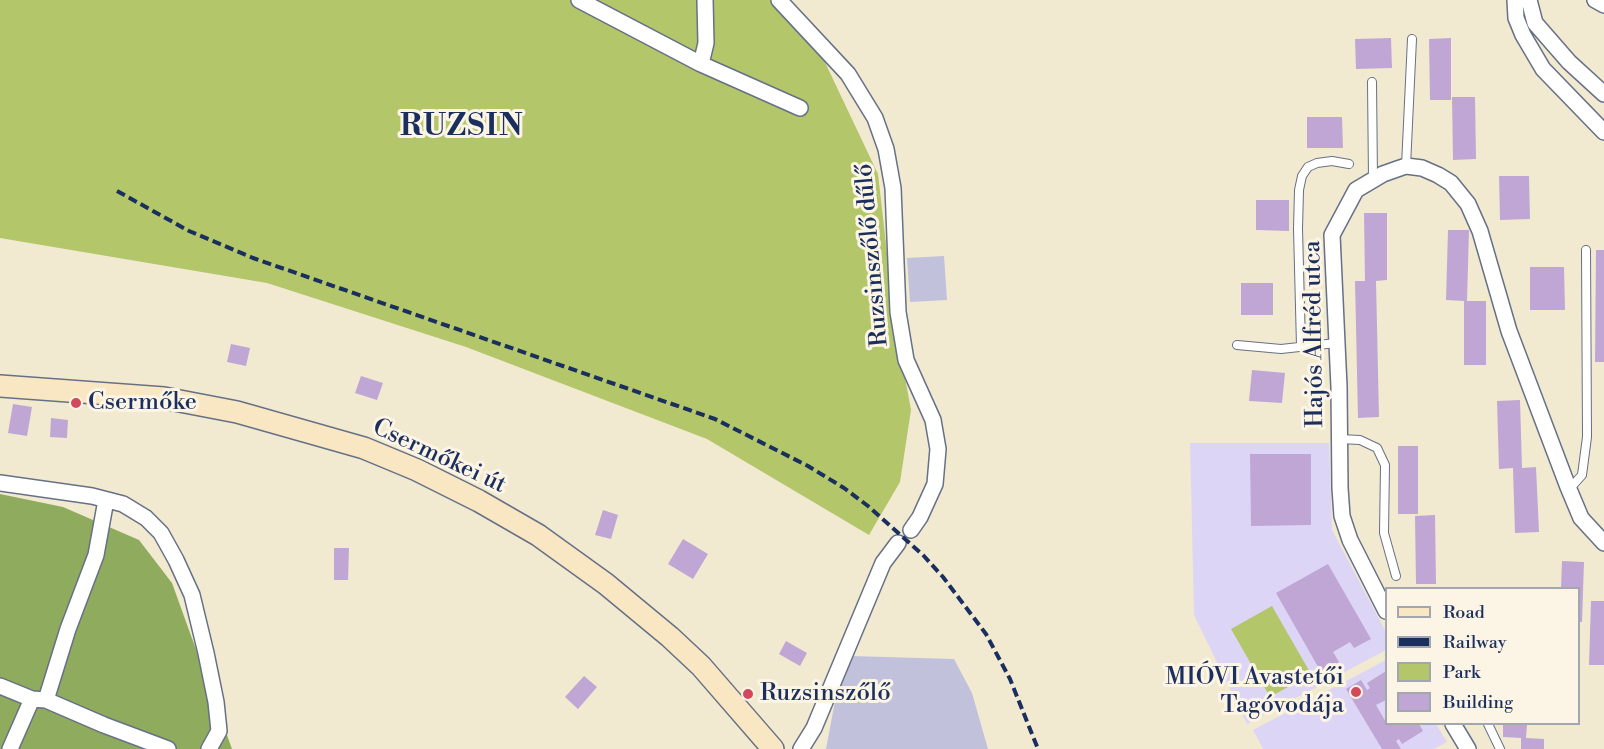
<!DOCTYPE html>
<html>
<head>
<meta charset="utf-8">
<style>
  body { margin:0 }
  #map { position:relative; width:1604px; height:749px; overflow:hidden; background:#f1ead0; font-family:"Libre Bodoni",serif }
  canvas { display:block }
  .legend { position:absolute; left:1385px; top:587px; width:195px; height:138px; box-sizing:border-box; background:#fcf5e5; border:2px solid #a2a6af; margin:0; padding:8px 10px; list-style:none; font-size:18px; color:#1b2f5e }
  .legend li { display:flex; align-items:center; gap:12px; height:30px }
  .legend b { width:30px; border:2px solid #a2a6af }
</style>
</head>
<body>
<div id="map">
<canvas width="1604" height="749"></canvas>
<ul class="legend">
<li><b style="height:8px;background:#f9e7c3"></b>Road</li>
<li><b style="height:8px;background:#1b2f5e"></b>Railway</li>
<li><b style="height:16px;background:#b3c66a"></b>Park</li>
<li><b style="height:16px;background:#bfa6d5"></b>Building</li>
</ul>
</div>
<script>
const c = document.querySelector('canvas').getContext('2d');
c.lineJoin = 'round';
function fill(path, color) { c.fillStyle = color; c.fill(path, 'evenodd'); }
const toPath = rows => new Path2D(rows.map(r => 'M' + r).join(''));
function stroke(path, color, width, dash) { c.strokeStyle = color; c.lineWidth = width; c.lineCap = dash ? 'butt' : 'round'; c.setLineDash(dash || []); c.stroke(path); }
function write(font, color, halo, rows, align = 'center') {
  c.font = font + ' "Libre Bodoni",serif'; c.lineWidth = 6; c.setLineDash([]); c.textBaseline = 'middle'; c.strokeStyle = halo; c.fillStyle = color; for (const [text, x, y, turn = 0] of rows) {
    c.save(); c.translate(x, y); c.rotate((+turn || 0) * Math.PI / 180); c.textAlign = isNaN(turn) ? turn : align; if (halo) c.strokeText(text, 0, 0); c.fillText(text, 0, 0); c.restore();
  }
}
fill(toPath([
  [1190,443,1329,443,1332,530,1386,632,1386,650,1247,724,1194,615],
  [1386,660,1386,724,1436,724,1447,742,1434,749,1263,749,1253,730]
]), '#ddd5f6');
fill(toPath([
  [944,256,947,300,910,302,907,258],
  [851,656,954,659,972,693,988,749,826,749,836,696]
]), '#c2c1dc');
fill(toPath([
  [0,0,776,0,813,37,878,174,895,323,911,410,900,482,869,535,707,439,466,347,267,283,0,238],
  [1272,606,1311,674,1270,697,1231,629]
]), '#b3c66a');
fill(toPath([
  [0,494,63,507,139,540,172,583,232,749,0,749]
]), '#8eab5e');
fill(toPath([
  [1391,38,1392,68,1356,69,1355,39],
  [1451,38,1451,100,1430,100,1429,39],
  [1452,97,1475,97,1476,159,1453,160],
  [1307,117,1342,117,1343,148,1307,148],
  [1499,176,1529,176,1530,219,1500,220],
  [1256,200,1289,200,1289,231,1256,230],
  [1364,213,1387,213,1387,280,1376,281,1379,417,1358,418,1355,281,1365,281],
  [1448,230,1469,230,1467,301,1486,301,1486,365,1464,365,1464,301,1446,300],
  [1596,250,1604,250,1604,362,1595,362],
  [1530,267,1564,267,1565,310,1530,310],
  [1241,283,1273,283,1273,315,1241,315],
  [231,344,250,348,246,366,227,362],
  [1252,370,1285,373,1282,403,1249,401],
  [361,376,383,383,377,400,355,393],
  [1520,400,1522,468,1536,467,1539,532,1515,533,1513,468,1499,469,1497,401],
  [13,404,32,407,27,436,8,433],
  [51,418,68,420,67,438,50,437],
  [1398,446,1418,446,1418,514,1398,514],
  [1250,454,1311,454,1311,525,1251,526],
  [603,510,618,515,611,539,595,535],
  [1435,515,1436,584,1416,584,1415,516],
  [683,539,708,554,693,579,668,564],
  [334,548,349,548,348,580,334,580],
  [1562,561,1584,562,1582,622,1578,622,1578,588,1561,588],
  [1328,564,1371,639,1354,648,1350,642,1333,652,1339,662,1321,672,1276,593],
  [1591,601,1604,601,1604,665,1589,665],
  [786,641,807,653,800,666,779,654],
  [1386,671,1386,700,1376,705,1387,724,1419,724,1423,731,1402,744,1399,739,1396,741,1401,749,1382,749,1346,689,1361,680,1367,690,1370,688,1367,683],
  [584,676,597,687,578,709,565,697],
  [1503,724,1527,724,1526,738,1544,739,1544,749,1521,749,1521,738,1503,737]
]), '#bfa6d5');
const service = toPath([
  [1372,82,1373,179],
  [1406,166,1412,39],
  [1237,345,1281,349,1336,343],
  [1301,346,1298,229,1299,190,1302,176,1308,167,1317,163,1332,161,1349,164],
  [1339,439,1360,440,1377,448,1385,465,1384,533,1396,576],
  [1568,487,1573,485,1582,475,1587,437,1586,250],
  [1488,724,1500,749]
]);
const minor = toPath([
  [579,0,701,64,800,108],
  [779,0,848,74,875,118,886,149,893,188,898,312,906,360,933,420,938,449,935,484,920,517,911,530],
  [1515,0,1516,18,1523,35,1543,69,1604,132],
  [1529,0,1535,23,1569,62,1604,94],
  [1595,0,1604,5],
  [701,64,706,43,705,0],
  [0,483,92,496,123,504,146,518,161,533,176,560,192,595,206,653,216,702,219,731,209,749],
  [1386,611,1350,540,1342,516,1340,488,1339,387,1332,235,1356,190,1383,174,1400,168,1406,166,1422,168,1438,175,1451,183,1468,204,1480,231,1509,331,1568,487,1581,518,1604,543],
  [0,686,32,699],
  [46,700,104,725,168,749],
  [1453,724,1468,749],
  [10,749,32,699,46,700,68,629,96,555,106,500],
  [801,749,814,728,883,563,898,543]
]);
const secondary = toPath([
  [0,386,164,398,237,412,364,448,417,470,479,501,538,535,606,584,670,637,701,666,773,749]
]);
stroke(service, '#667086', 10);
stroke(minor, '#667086', 18);
stroke(secondary, '#667086', 24);
stroke(service, '#fff', 8);
stroke(minor, '#fff', 15);
stroke(secondary, '#f9e7c3', 21);
stroke(toPath([
  [117,191,189,231,253,258,715,419,808,466,844,488,868,506,923,555,943,577,986,634,1010,679,1038,749]
]), '#1b2f5e', 4, [9, 4.5]);
for (const [x, y, r, color] of [
  [76,403,6,"#d1495b"],
  [1356,692,6,"#d1495b"],
  [748,694,6,"#d1495b"]
]) { const dot = new Path2D(); dot.arc(x, y, r, 0, 2 * Math.PI); c.fillStyle = color; c.fill(dot); stroke(dot, '#fcf5e5', 2); }
write('24px', '#1b2f5e', '#fcf5e5', [
  ["Ruzsinszőlő dűlő",873,255,-95],
  ["Hajós Alfréd utca",1315,334,-91],
  ["Csermőkei út",439,457,25]
]);
write('24px', '#1b2f5e', '#fcf5e5', [
  ["Csermőke",88,403],
  ["MIÓVI Avastetői",1344,678,"right"],
  ["Tagóvodája",1344,706,"right"],
  ["Ruzsinszőlő",760,694]
], 'left');
c.letterSpacing = '1.5px';
write('bold 30px', '#1b2f5e', '#fcf5e5', [
  ["RUZSIN",462,128]
]);
c.letterSpacing = '0px';
</script>
</body>
</html>
